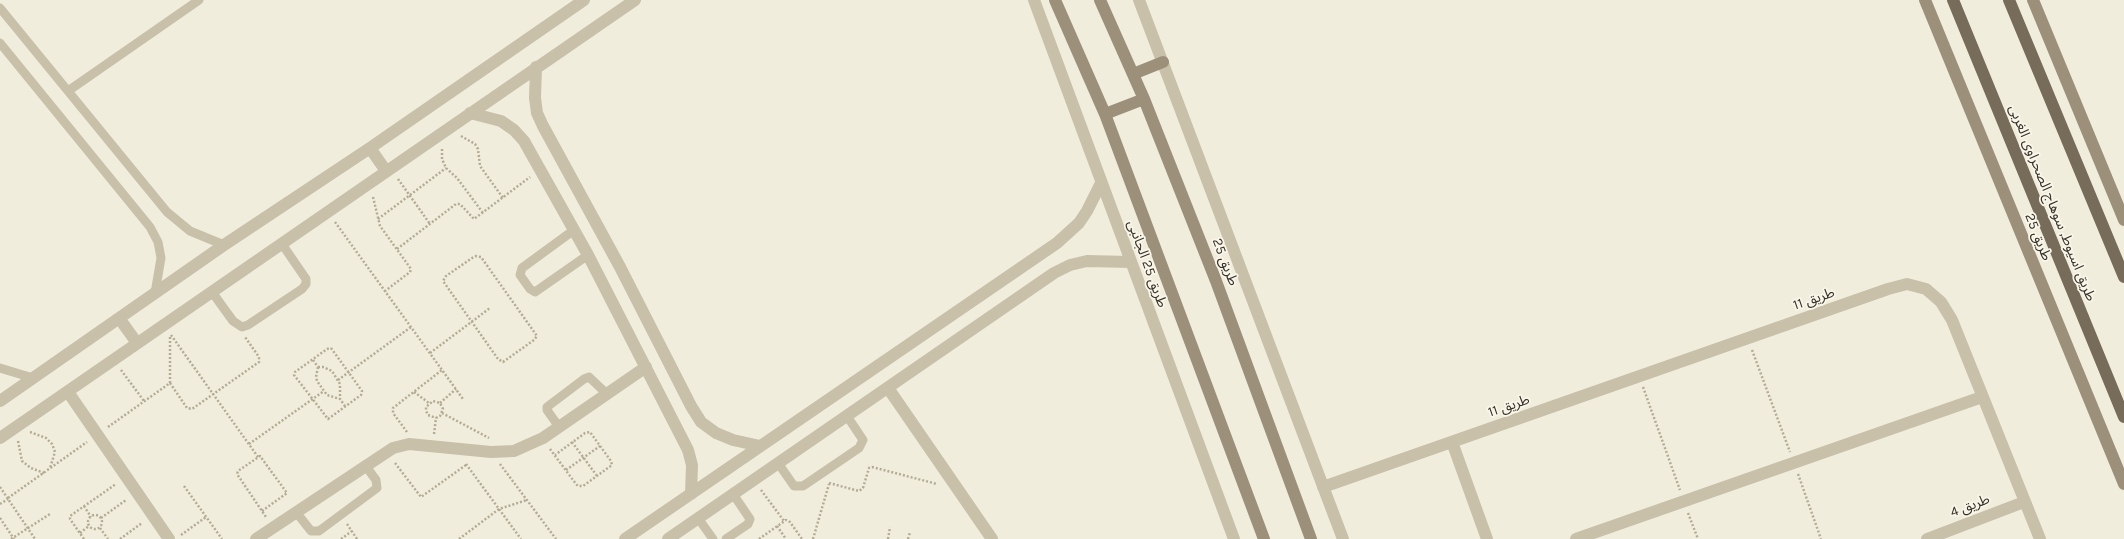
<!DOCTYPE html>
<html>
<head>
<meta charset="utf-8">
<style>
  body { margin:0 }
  canvas { display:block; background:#f1eddd }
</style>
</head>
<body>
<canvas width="2124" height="539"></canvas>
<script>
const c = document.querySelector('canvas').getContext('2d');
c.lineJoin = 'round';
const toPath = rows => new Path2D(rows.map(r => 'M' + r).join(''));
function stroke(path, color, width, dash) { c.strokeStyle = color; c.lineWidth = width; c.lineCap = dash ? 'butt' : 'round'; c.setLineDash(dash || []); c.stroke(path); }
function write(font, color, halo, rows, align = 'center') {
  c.font = font + ' Karla,"Noto Sans Arabic",sans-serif'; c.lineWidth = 3.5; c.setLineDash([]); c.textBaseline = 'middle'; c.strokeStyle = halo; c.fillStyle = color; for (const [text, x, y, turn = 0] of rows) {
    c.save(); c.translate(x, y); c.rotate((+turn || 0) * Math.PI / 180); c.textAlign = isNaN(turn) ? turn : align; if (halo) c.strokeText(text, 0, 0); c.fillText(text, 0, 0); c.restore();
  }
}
stroke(toPath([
  [461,136,475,144,478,149,480,166,503,198],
  [442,149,442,159,446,168,457,178,483,213],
  [398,179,430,224],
  [373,197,380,226,411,269,410,272,385,291],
  [378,219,446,168],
  [335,222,463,399],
  [397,249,456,204,460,204,474,219,530,177],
  [475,256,481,257,537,336,534,340,503,362,498,359,443,281,446,276,475,256],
  [171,335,258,457],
  [331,348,362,391,361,395,328,419,294,375,295,372,327,349,331,348],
  [1752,350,1790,452],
  [430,353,490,308],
  [313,360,318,367],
  [318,367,323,367,332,371,340,384,340,399,345,406],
  [318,367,316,377,317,381,327,395,340,399],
  [121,370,144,401],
  [338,380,411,327],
  [170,383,187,408,192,409,259,362,259,357,245,337],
  [1643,387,1680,490],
  [414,392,429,403],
  [440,403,456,389],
  [442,413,489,438],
  [108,427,170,383,170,337],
  [30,432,46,438,52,444,55,452,50,468],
  [407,432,393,413,393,408,442,370],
  [434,434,436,418,440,416,443,409,440,403,433,401,426,407,426,411,428,415,436,418],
  [18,441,22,461,31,468,44,473],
  [572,442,597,476],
  [249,444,324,391],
  [550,449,576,484,578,486,583,486,612,465,611,461,590,432,585,433,555,455],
  [395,463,421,497,466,465],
  [466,464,521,539],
  [500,464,556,539],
  [566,470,600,446],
  [1798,474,1821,539],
  [829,483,859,491,863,488,869,468,872,467,937,484],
  [184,486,222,539],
  [0,487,35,539],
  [761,490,784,521],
  [8,498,87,442],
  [0,504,8,499],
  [84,506,91,517],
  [262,511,287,493,260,456,238,471,237,474,266,517],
  [1688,513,1698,539],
  '88 522a7 7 0 1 1 14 0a7 7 0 1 1-14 0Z',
  [0,518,14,539],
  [101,518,126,500],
  [347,524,357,539],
  [777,526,786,539],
  [100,528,108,539],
  [80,533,89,526],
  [181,535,206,517],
  [11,539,50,514],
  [84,539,70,519,70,516,116,484],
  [120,539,142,523],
  [341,539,352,531],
  [459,539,499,509,527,500],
  [759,539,786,520,790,522,802,539],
  [813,539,829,484],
  [888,539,890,527],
  [908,539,910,532]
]), '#b4ab93', 2.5, [2, 2]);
stroke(toPath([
  [0,8,167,212,190,231,224,245],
  [0,43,150,227,158,242,161,258,155,293],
  [68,91,199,0],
  [574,230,522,268,520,275,530,289,535,292,588,255],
  [212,292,233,321,242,327,248,325,302,289,306,284,306,279,282,244],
  [0,368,33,378],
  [559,427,547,410,547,407,584,379,589,377,607,394],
  [778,463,794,486,803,486,859,448,863,440,847,416],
  [296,512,311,531,319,531,377,488,376,480,365,465],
  [698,518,713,539],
  [726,539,748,524,750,519,733,494]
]), '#c8c0a9', 9);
stroke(toPath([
  [1034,0,1234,539],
  [1139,0,1343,539],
  [536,67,535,98,537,113,543,126,620,267,691,406,701,422,716,433,733,440,760,446],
  [470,113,501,121,514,130,524,141,588,255,688,450,692,465,691,494],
  [370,148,386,171],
  [119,318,137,343],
  [888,388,992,539],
  [68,392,169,539],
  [0,401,224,245,370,148,584,0],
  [0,438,635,0],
  [1452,442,1487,539],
  [1323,487,1888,289,1907,284,1926,289,1941,302,1952,320,2040,539],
  [256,539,393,448,409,444,491,452,514,451,543,438,646,367],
  [625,539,1057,243,1079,223,1087,211,1101,183],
  [668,539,1054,273,1070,265,1087,261,1130,262],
  [1576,539,1982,397],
  [1927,539,2024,502]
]), '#c8c0a9', 12);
stroke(toPath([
  [1055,0,1105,114,1264,539],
  [1100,0,1144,99,1216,281,1311,539],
  [1925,0,2124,484],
  [2033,0,2124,220],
  [1133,74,1163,62],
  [1105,114,1144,99]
]), '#9c907a', 12);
stroke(toPath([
  [1953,0,2124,417],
  [2009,0,2124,277]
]), '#776c5a', 12);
write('14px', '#363129', '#f9f6e9', [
  ["طريق اسيوط, سوهاج الصحراوى الغربى",2052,203,68],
  ["طريق 25",2038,237,68],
  ["طريق 25",1225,262,69],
  ["طريق 25 الجانبى",1147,264,70],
  ["طريق 11",1814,299,-19],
  ["طريق 11",1509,406,-19],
  ["طريق 4",1970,506,-21]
]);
</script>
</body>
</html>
